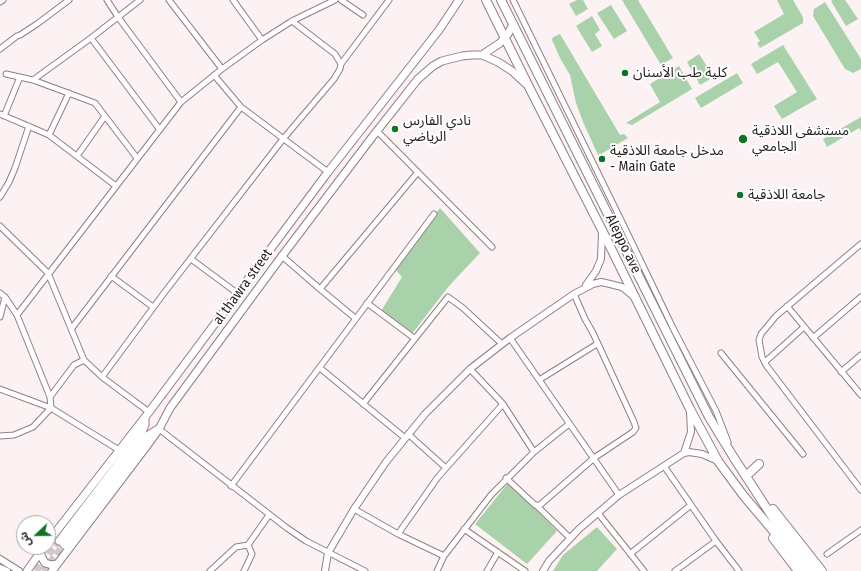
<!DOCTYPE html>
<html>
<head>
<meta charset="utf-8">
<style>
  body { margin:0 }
  #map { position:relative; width:861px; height:571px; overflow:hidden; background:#fcf2f3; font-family:"Fira Sans Condensed","Noto Sans Arabic",sans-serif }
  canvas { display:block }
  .north { position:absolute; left:16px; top:515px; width:40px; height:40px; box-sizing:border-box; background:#fff; border:1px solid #aaa7a7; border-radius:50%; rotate:248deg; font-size:11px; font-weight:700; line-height:16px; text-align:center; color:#2a2223 }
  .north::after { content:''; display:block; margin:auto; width:14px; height:18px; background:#107324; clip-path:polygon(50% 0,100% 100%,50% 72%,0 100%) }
</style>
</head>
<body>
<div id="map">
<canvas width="861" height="571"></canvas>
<div class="north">ش</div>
</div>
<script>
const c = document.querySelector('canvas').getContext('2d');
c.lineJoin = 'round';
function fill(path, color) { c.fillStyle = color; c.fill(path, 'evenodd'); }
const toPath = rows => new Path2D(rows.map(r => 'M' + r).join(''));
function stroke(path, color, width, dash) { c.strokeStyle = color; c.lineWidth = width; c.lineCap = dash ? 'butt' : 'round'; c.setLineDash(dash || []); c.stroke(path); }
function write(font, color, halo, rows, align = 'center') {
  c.font = font + ' "Fira Sans Condensed","Noto Sans Arabic",sans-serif'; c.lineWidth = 4; c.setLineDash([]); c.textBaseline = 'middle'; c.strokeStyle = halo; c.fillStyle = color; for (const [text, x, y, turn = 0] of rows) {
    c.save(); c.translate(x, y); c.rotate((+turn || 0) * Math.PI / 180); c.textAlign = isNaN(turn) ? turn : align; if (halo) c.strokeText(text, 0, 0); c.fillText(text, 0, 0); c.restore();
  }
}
fill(toPath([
  [577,0,583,0,588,9,576,16,569,4],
  [622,0,638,0,673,58,661,65],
  [777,0,793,0,803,17,803,23,760,48,757,43,760,41,754,32,784,14],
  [833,0,845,0,858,19,846,26,831,1],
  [825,2,861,59,861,69,853,73,845,69,813,16,814,9],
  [611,5,627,31,614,39,597,13],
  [592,16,600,30,595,34,602,46,592,52,576,26],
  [560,34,620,135,624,134,628,138,601,154,600,153,598,155,583,122,576,103,570,75,561,60,552,40,553,37],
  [783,45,817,99,782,119,774,106,797,92,778,62,757,74,751,64],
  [699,54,714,77,700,85,687,62],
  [679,66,692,89,632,125,626,123,660,102,650,84],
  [737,73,743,83,701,108,695,98],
  [861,117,861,131,859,128,827,147,823,139],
  [440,208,480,253,449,286,411,335,381,311,402,277,395,269],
  [509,482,557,531,527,564,475,524],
  [597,527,617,549,597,571,553,571,563,555]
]), '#a9d2aa');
stroke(toPath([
  [36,571,59,541],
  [43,571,64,545]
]), '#d2c8c9', 7, [7, 3.5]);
const minor = toPath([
  [107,0,118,17,181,102],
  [169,0,222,69],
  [233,0,262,40],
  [341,0,363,15],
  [513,0,622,222,673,328,716,411,728,442],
  [0,2,3,0],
  [292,21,335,54,341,64],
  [91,38,160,130],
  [0,49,17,36,20,35,37,24,69,0],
  [6,74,33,80,95,103,137,158],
  [214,75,241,107,328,172],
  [33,80,91,38,140,0],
  [0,114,49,135,116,186],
  [4,116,20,77],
  [377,131,492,247],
  [49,135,69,93],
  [77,156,105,116],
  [0,197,9,182,15,168,29,126],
  [0,226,48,273,84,360,102,377,149,412],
  [861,244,776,316,761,334,759,340,762,357,766,365,861,490],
  [282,256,320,289,355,318],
  [191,259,237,293],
  [111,276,153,307],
  [320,289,418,172],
  [0,293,5,297,17,315,50,397,51,408,33,427,14,435,0,436],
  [367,303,414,338],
  [787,306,861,395],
  [17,315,181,102,222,69,262,40,292,21,335,0],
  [0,317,5,297],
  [72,328,241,107],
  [510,338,619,495],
  [813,338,861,297],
  [721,353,803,454],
  [765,362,804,327],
  [320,368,405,438],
  [470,369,503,404,534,452],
  [841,372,861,355],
  [102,377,164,293,283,139,334,79,340,69,341,64,389,0],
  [539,380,597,344],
  [0,389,51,408,119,450],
  [50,397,74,365,84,360],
  [363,404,448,297,463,308,502,344],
  [159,429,287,528,306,541,365,571],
  [408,434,446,468],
  [664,466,716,541,739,571],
  [506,478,535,505,540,505,594,458,633,432,636,428,634,422,593,333,585,319,574,294],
  [231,486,434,214],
  [537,506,570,538],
  [354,509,398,534,444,556],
  [598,513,644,571],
  [464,529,525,571],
  [398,534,438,477,503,404],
  [630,554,691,505],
  [827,554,861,530],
  [210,571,236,547,248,545],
  [244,571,252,554,248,545,269,515],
  [437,571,444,556,491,495,534,452,569,424],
  [487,571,498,552],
  [675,571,716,541]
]);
const tertiary = toPath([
  [586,285,596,271,601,259,602,233],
  [684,453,691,432,690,412],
  [0,559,19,571],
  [0,568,7,571],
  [325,571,328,553,354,509,386,462,425,414,470,369,510,338,574,294,593,284,601,282,610,284,622,287,633,296],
  [543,571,549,561,579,529,619,495,684,453,689,452,702,454,718,461]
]);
const secondary = toPath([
  [482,55,500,43,508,34,513,24],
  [59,541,142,432,145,425,145,417],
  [48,542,149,412,328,172,439,30,459,0],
  [64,545,147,436,158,429],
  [41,551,41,556,45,563,52,565,57,564],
  [27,571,44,547],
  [52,571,146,447,159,429,170,408,282,256,373,136,418,79,433,66,442,61,462,56,472,55,482,55,498,62,512,71,526,84]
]);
const primary = toPath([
  [486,0,530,89,602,230,690,409,718,461,743,495,807,571],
  [501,0,709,417,734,458,777,524,815,571],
  [746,476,759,464],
  [773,509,822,571],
  [773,538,798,571]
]);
stroke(minor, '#937e81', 7);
stroke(tertiary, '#937e81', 8);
stroke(secondary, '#937e81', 9);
stroke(primary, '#937e81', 10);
stroke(minor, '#fff', 5);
stroke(tertiary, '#fff', 6);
stroke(secondary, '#fff', 7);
stroke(primary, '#fff', 8);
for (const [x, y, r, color] of [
  [625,73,4,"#107324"],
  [395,129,4,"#107324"],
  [743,139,5,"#107324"],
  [602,159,4,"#107324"],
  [740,195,4,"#107324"]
]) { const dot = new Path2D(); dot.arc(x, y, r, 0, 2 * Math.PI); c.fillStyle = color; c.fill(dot); stroke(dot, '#fff', 1.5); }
write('14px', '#2a2223', '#fff', [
  ["كلية طب الأسنان",633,73],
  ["نادي الفارس",403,121],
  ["الرياضي",403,137],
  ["مستشفى اللاذقية",752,131],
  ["الجامعي",752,147],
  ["مدخل جامعة اللاذقية",610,151],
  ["- Main Gate",610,167],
  ["جامعة اللاذقية",748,195]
], 'left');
write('14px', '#2a2223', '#fff', [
  ["Aleppo ave",623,244,64],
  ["al thawra street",243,287,-54]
]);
</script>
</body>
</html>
